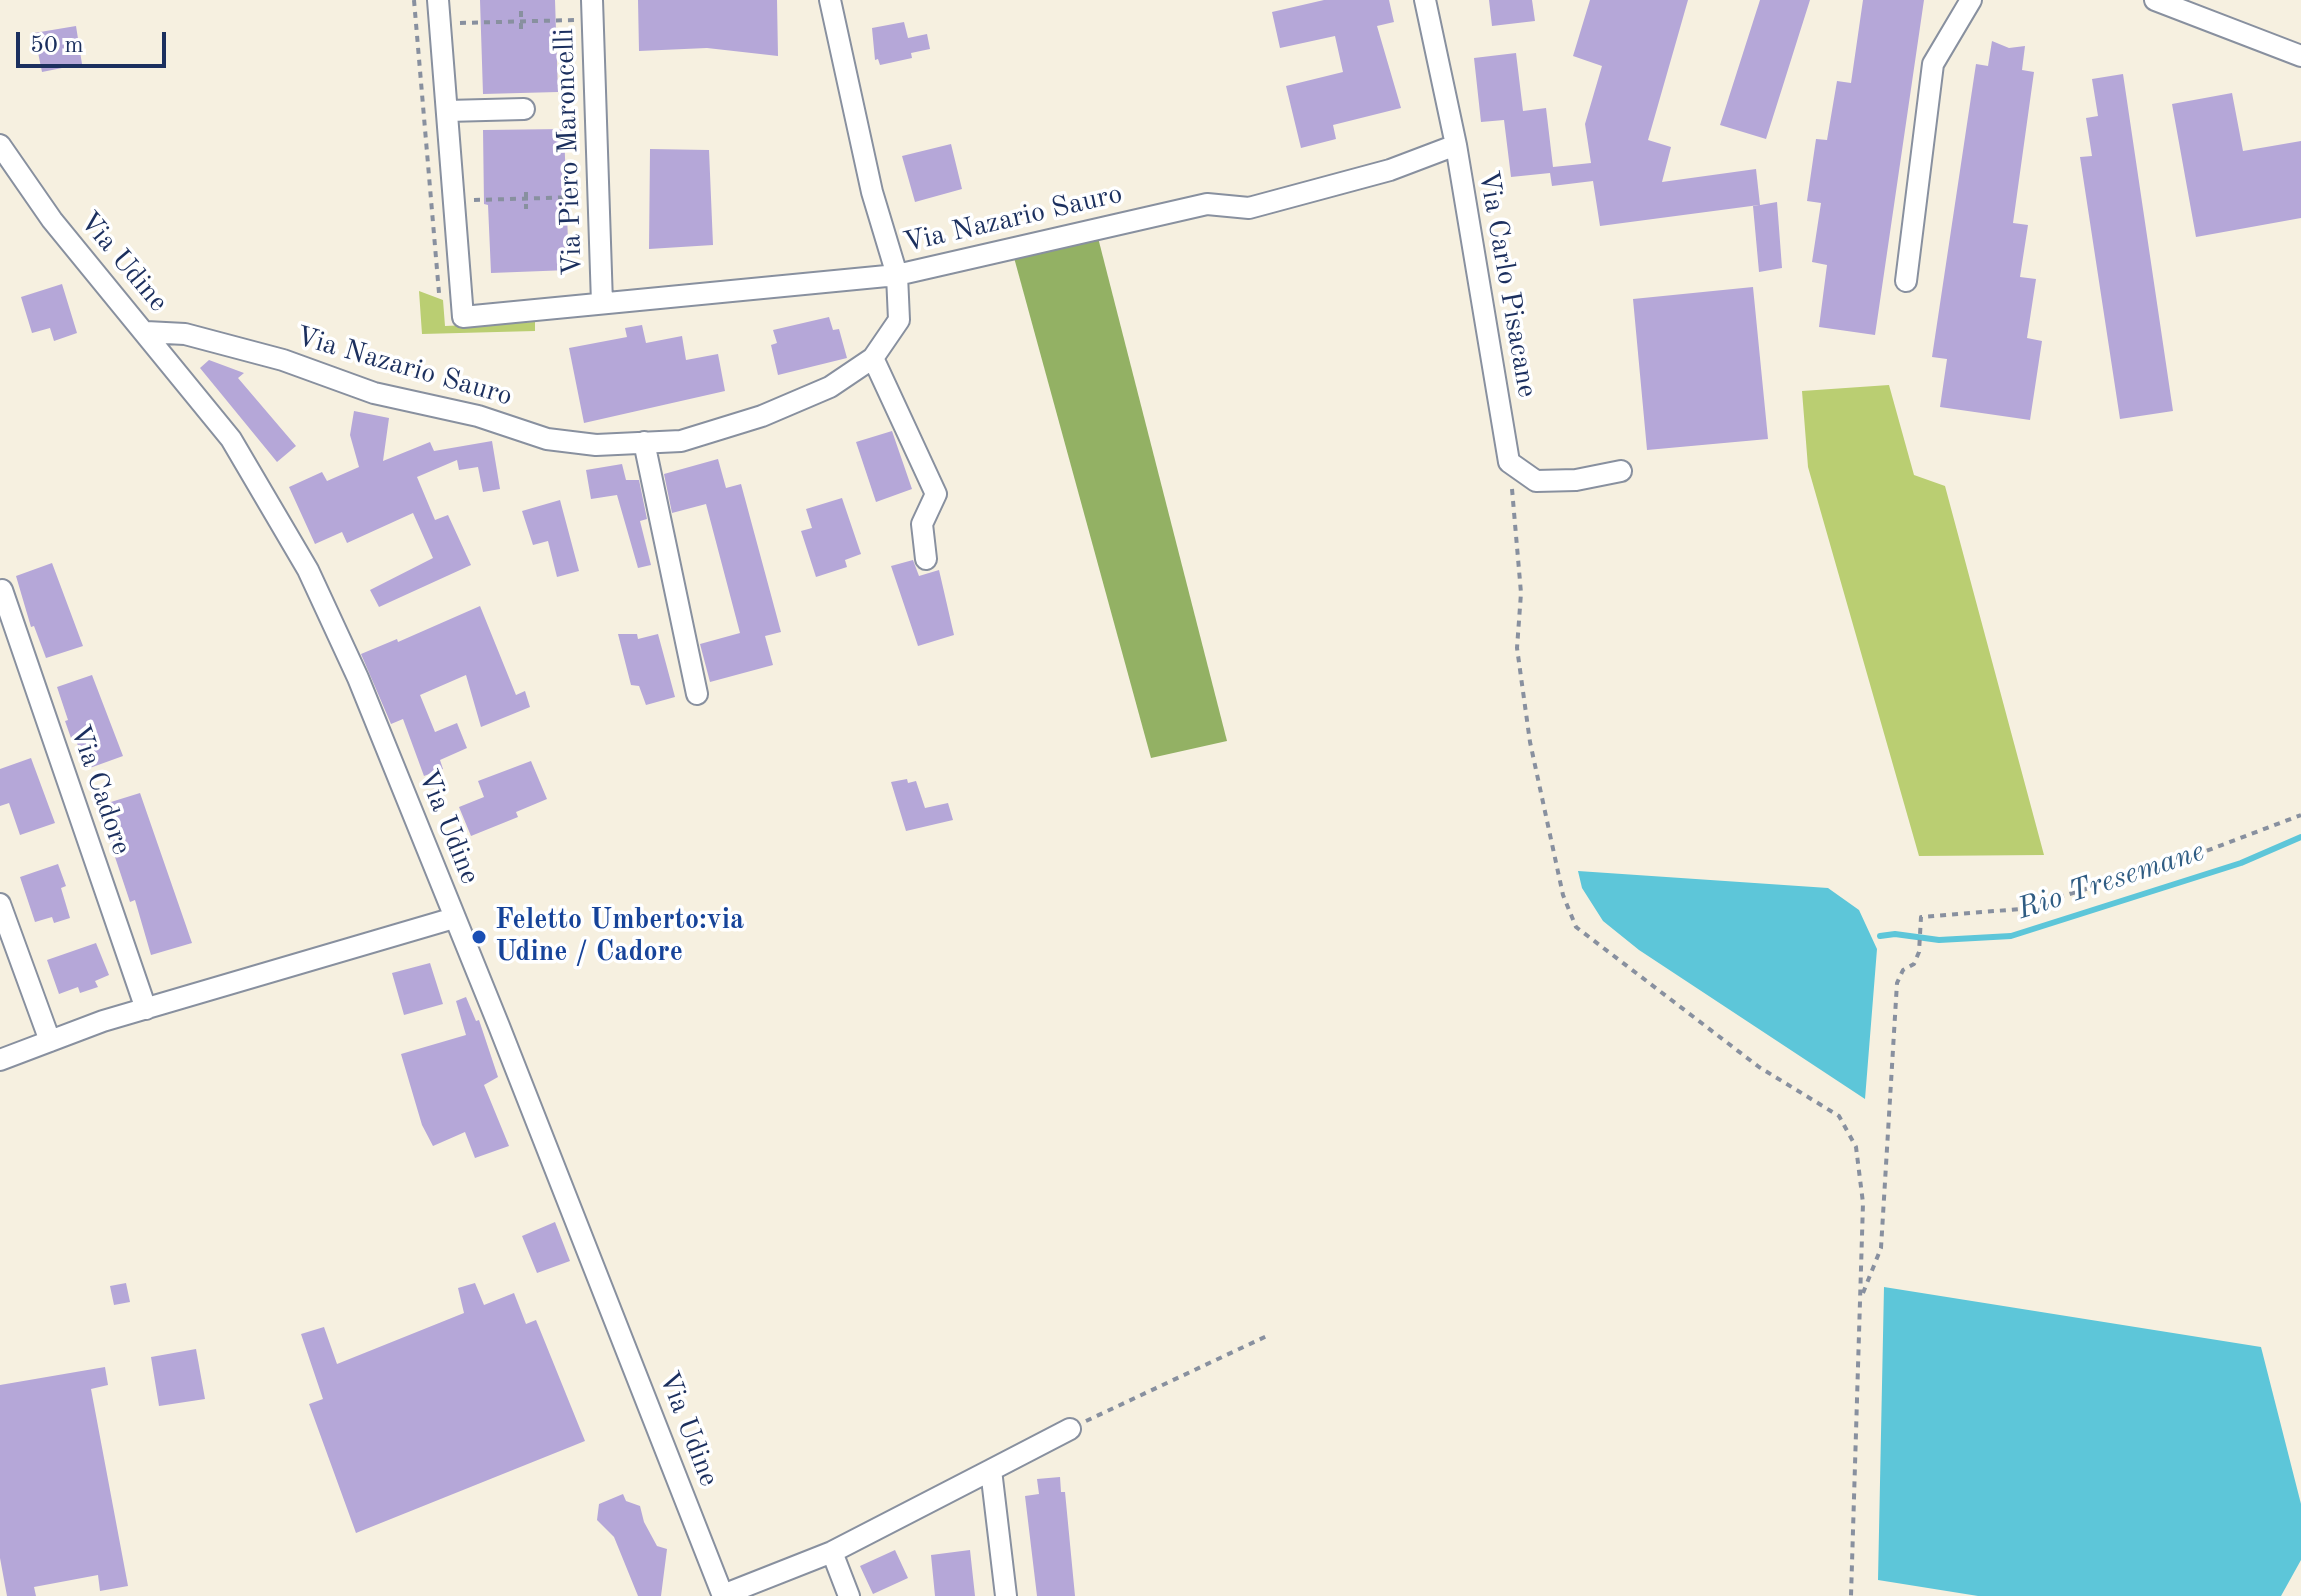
<!DOCTYPE html>
<html>
<head>
<meta charset="utf-8">
<style>
  body { margin:0 }
  #map { position:relative; width:2301px; height:1596px; overflow:hidden; background:#f6f0e0; font-family:"Old Standard TT",serif }
  canvas { display:block }
  .scale { position:absolute; left:16px; top:32px; width:150px; height:36px; box-sizing:border-box; border:4px solid #1b2f5e; border-top:0; padding-left:10px; font-size:24px; line-height:28px; white-space:nowrap; color:#1b2f5e; -webkit-text-stroke:6px #fff; paint-order:stroke }
</style>
</head>
<body>
<div id="map">
<canvas width="2301" height="1596"></canvas>
<div class="scale">50 m</div>
</div>
<script>
const c = document.querySelector('canvas').getContext('2d');
c.lineJoin = 'round';
function fill(path, color) { c.fillStyle = color; c.fill(path, 'evenodd'); }
const toPath = rows => new Path2D(rows.map(r => 'M' + r).join(''));
function stroke(path, color, width, dash) { c.strokeStyle = color; c.lineWidth = width; c.lineCap = dash ? 'butt' : 'round'; c.setLineDash(dash || []); c.stroke(path); }
function write(font, color, halo, rows, align = 'center') {
  c.font = font + ' "Old Standard TT",serif'; c.lineWidth = 7; c.setLineDash([]); c.textBaseline = 'middle'; c.strokeStyle = halo; c.fillStyle = color; for (const [text, x, y, turn = 0] of rows) {
    c.save(); c.translate(x, y); c.rotate((+turn || 0) * Math.PI / 180); c.textAlign = isNaN(turn) ? turn : align; if (halo) c.strokeText(text, 0, 0); c.fillText(text, 0, 0); c.restore();
  }
}
fill(toPath([
  [419,291,443,300,445,326,535,322,535,331,422,334],
  [1889,385,1914,475,1945,486,2044,855,1919,856,1808,467,1802,391]
]), '#bace72');
fill(toPath([
  [1094,222,1227,741,1151,758,1010,243]
]), '#93b164');
fill(toPath([
  [1578,871,1828,888,1859,910,1877,949,1865,1099,1639,950,1603,921,1582,888],
  [1884,1287,2261,1347,2301,1504,2301,1560,2281,1596,1978,1596,1878,1580]
]), '#5dc6d9');
stroke(toPath([
  [1880,936,1895,934,1939,940,2011,936,2241,863,2301,837]
]), '#5dc6d9', 6);
fill(toPath([
  [480,0,555,0,558,92,483,94],
  [638,0,777,0,778,56,707,48,639,51],
  [1324,0,1389,0,1394,22,1377,26,1401,108,1333,125,1336,139,1301,148,1286,86,1343,72,1335,36,1280,48,1272,12],
  [1489,0,1532,0,1535,21,1492,26],
  [1590,0,1688,0,1648,140,1671,147,1662,182,1756,169,1760,205,1777,202,1782,268,1759,272,1753,206,1759,205,1600,226,1593,181,1552,186,1550,173,1511,177,1504,120,1481,122,1474,58,1516,53,1523,111,1546,108,1553,167,1591,163,1585,124,1602,66,1573,56],
  [1760,0,1810,0,1766,139,1720,125],
  [1863,0,1924,0,1875,335,1819,327,1827,265,1812,262,1821,203,1807,201,1816,139,1827,140,1837,81,1851,83],
  [904,22,908,38,927,34,930,49,911,53,912,58,880,65,878,59,875,60,872,28],
  [76,26,82,64,42,72,34,33],
  [1992,41,2009,48,2025,46,2022,70,2034,72,2013,223,2028,225,2020,277,2036,279,2027,338,2042,341,2030,420,1940,407,1947,359,1932,357,1976,64,1988,66],
  [2123,74,2173,411,2120,419,2080,157,2092,156,2086,118,2098,116,2092,79],
  [2232,93,2243,151,2301,141,2301,218,2196,237,2172,104],
  [564,129,569,270,491,273,488,205,484,204,483,130],
  [951,144,962,189,915,202,902,156],
  [650,149,709,150,713,245,649,249],
  [62,284,77,333,54,341,50,328,32,333,21,297],
  [1753,287,1768,439,1647,450,1633,299],
  [829,317,833,330,839,329,847,358,778,375,771,345,777,343,773,330],
  [642,325,646,343,682,336,686,360,718,354,725,391,584,423,569,348,627,337,625,328],
  [209,360,244,373,238,378,296,446,277,462,200,368],
  [354,411,389,418,383,461,430,442,434,451,492,441,500,489,483,492,478,467,459,470,457,460,417,477,435,520,448,515,471,565,379,607,370,590,433,558,413,513,347,543,342,532,315,544,289,487,322,472,327,481,359,467,350,435],
  [892,431,912,489,876,502,856,442],
  [718,459,726,488,741,484,781,632,765,636,773,665,710,682,700,644,740,633,706,504,672,513,664,474],
  [622,464,626,480,639,480,647,519,640,521,651,565,638,568,617,495,591,499,586,470],
  [842,498,861,554,845,560,847,567,816,577,801,531,812,528,806,509],
  [560,500,579,571,557,577,548,541,533,545,522,511],
  [913,560,919,576,939,570,954,635,918,646,891,566],
  [52,563,83,646,46,658,34,626,31,627,16,576],
  [480,606,516,695,525,691,530,707,481,727,466,675,420,695,435,732,457,723,467,748,440,760,443,769,424,776,403,719,391,724,361,654,397,639,398,642],
  [618,634,637,634,638,639,658,634,675,697,646,705,639,686,631,685],
  [92,675,123,756,87,769,75,738,71,738,65,721,68,720,57,687],
  [31,758,55,823,20,835,9,803,0,806,0,769],
  [531,761,547,799,516,812,518,817,471,836,459,807,484,797,478,781],
  [907,779,908,783,916,781,925,808,948,803,953,820,906,831,891,782],
  [140,793,192,943,151,955,135,900,130,902,98,806],
  [58,864,66,886,61,888,70,918,54,923,52,917,35,922,20,877],
  [96,943,109,975,95,981,98,987,80,993,78,987,59,994,47,960],
  [430,963,443,1004,404,1015,392,973],
  [466,997,476,1021,479,1020,498,1077,484,1085,509,1146,475,1158,465,1132,433,1146,422,1125,401,1054,466,1035,456,1001],
  [555,1222,570,1261,537,1273,522,1236],
  [126,1283,130,1302,114,1305,110,1286],
  [475,1283,484,1305,514,1293,526,1324,536,1320,585,1441,356,1533,309,1404,323,1399,301,1334,324,1327,337,1364,464,1313,458,1288],
  [196,1349,205,1399,159,1406,151,1357],
  [105,1367,108,1385,91,1389,128,1586,100,1591,98,1575,34,1587,36,1596,7,1596,0,1558,0,1385],
  [1060,1477,1061,1492,1065,1492,1075,1596,1037,1596,1025,1496,1039,1494,1037,1479],
  [623,1494,626,1501,640,1506,644,1522,657,1546,667,1549,661,1596,638,1596,614,1537,597,1520,599,1504],
  [895,1550,908,1578,873,1594,860,1566],
  [970,1550,975,1596,935,1596,931,1555]
]), '#b5a7d8');
const minor = toPath([
  [438,0,463,317,897,275,1207,204,1249,208,1390,170,1456,145],
  [592,0,602,303],
  [1425,0,1456,145,1509,462,1536,481,1576,480,1621,471],
  [2155,0,2301,56],
  [447,111,524,109],
  [0,145,52,220,231,439,308,570,358,678,499,1026,723,1596],
  [1906,281,1933,64,1971,0],
  [146,332,185,334,283,360,374,393,478,416,547,439,596,445,681,441,762,416,830,387,873,358,899,320,897,275,872,192,830,0],
  [873,358,936,494,922,524,926,559],
  [644,442,697,694],
  [2,590,146,1009],
  [0,904,50,1041],
  [0,1060,103,1021,454,918],
  [991,1470,1070,1429],
  [832,1552,849,1596],
  [723,1595,832,1552,991,1470,1006,1596]
]);
stroke(minor, '#88909f', 24);
stroke(toPath([
  [414,0,439,293,443,292],
  [521,11,521,31],
  [460,23,574,20],
  [526,192,526,209],
  [474,200,580,197],
  [1512,489,1521,593,1517,648,1530,742,1563,895,1576,927,1759,1067,1839,1116,1856,1147,1863,1203,1851,1596],
  [1863,1293,1881,1248,1897,983,1903,970,1914,964,1919,952,1921,917,2020,909,2185,859,2301,815],
  [1086,1421,1269,1335]
]), '#88909f', 4, [6, 6]);
stroke(minor, '#fff', 20);
for (const [x, y, r, color] of [
  [479,937,8,"#1a4fb4"]
]) { const dot = new Path2D(); dot.arc(x, y, r, 0, 2 * Math.PI); c.fillStyle = color; c.fill(dot); stroke(dot, '#fff', 3); }
write('28px', '#1b2f5e', '#fff', [
  ["Via Piero Maroncelli",569,152,-92],
  ["Via Nazario Sauro",1013,219,-13],
  ["Via Udine",123,262,50],
  ["Via Carlo Pisacane",1507,284,80],
  ["Via Nazario Sauro",404,367,16],
  ["Via Cadore",100,790,71],
  ["Via Udine",448,827,68],
  ["Via Udine",688,1429,69]
]);
write('bold 28px', '#164399', '#fff', [
  ["Feletto Umberto:via",495,921],
  ["Udine / Cadore",495,953]
], 'left');
write('italic 30px', '#2f5c83', '#fff', [
  ["Rio Tresemane",2111,881,-18]
]);
</script>
</body>
</html>
